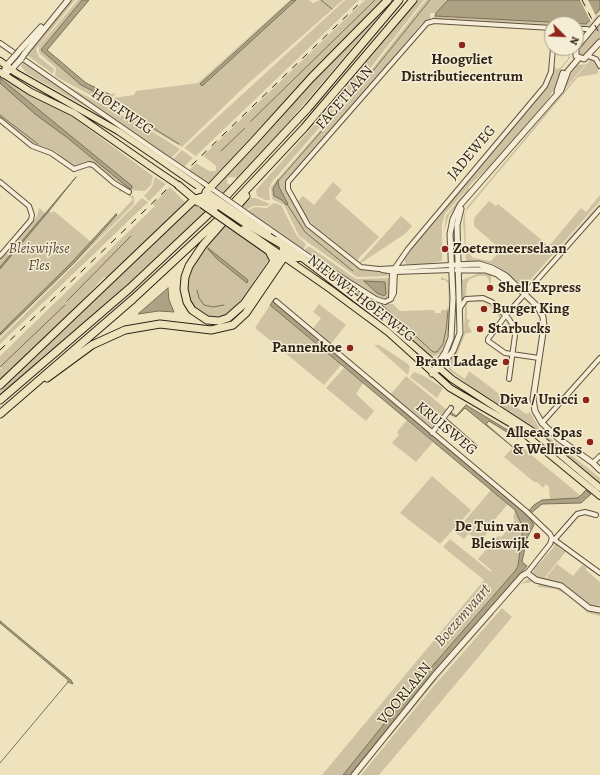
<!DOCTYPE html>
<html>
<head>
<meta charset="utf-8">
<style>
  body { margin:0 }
  #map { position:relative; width:600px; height:775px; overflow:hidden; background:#efe3be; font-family:Alegreya,serif }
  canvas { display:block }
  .north { position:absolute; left:544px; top:16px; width:40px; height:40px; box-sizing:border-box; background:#f5edd5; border:1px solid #a69c89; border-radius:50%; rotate:114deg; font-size:11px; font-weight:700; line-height:16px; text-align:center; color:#302317 }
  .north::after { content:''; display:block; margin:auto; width:14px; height:18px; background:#8f2418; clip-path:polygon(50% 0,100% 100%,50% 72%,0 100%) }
</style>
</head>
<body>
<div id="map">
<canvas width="600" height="775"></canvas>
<div class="north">N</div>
</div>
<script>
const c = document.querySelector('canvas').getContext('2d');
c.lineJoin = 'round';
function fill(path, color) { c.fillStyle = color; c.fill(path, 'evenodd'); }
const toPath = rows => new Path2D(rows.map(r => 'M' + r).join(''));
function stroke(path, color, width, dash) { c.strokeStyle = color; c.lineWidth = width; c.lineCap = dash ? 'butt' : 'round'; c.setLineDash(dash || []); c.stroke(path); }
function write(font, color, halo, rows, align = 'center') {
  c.font = font + ' Alegreya,serif'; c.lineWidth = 3; c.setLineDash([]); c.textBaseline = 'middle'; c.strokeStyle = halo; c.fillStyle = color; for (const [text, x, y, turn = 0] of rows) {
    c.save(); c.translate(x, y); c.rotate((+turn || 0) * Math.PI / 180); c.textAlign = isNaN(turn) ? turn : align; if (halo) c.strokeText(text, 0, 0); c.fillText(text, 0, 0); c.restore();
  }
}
fill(toPath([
  [69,0,75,0,36,49,39,57,54,69,53,74,27,55],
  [78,0,82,0,41,50,81,85,111,96,112,94,116,93,107,104,55,76,56,68,39,53,39,46],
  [290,0,292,0,201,82,296,0,309,0,313,3,320,0,343,0,242,89,182,147,109,105,114,98,134,95,136,91,198,83],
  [345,0,359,0,199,153,196,156,184,148],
  [365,0,384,0,327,57,211,180,207,184,189,170,196,163,209,171,216,171,216,166,203,156],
  [390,0,393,0,267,147,238,178,231,177,227,178,227,183,231,185,223,194,214,188],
  [418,0,424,0,360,81,272,182,269,189,270,200,265,200,257,196,256,190,325,113],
  [426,0,600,0,600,12,588,27,576,26,576,24,552,24,547,26,432,20,436,13,430,13,430,19,423,22,285,185,286,189,305,223,360,269,385,272,389,276,357,277,299,236,284,205,272,199,271,187,362,82],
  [600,21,600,40,584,57,578,54,578,46],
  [568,54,570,58,561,69,555,87,549,98,496,161,472,183,445,214,442,224,442,261,424,264,406,264,404,260,408,251,549,84,553,75,554,66,557,69,560,68,568,59],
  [591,59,596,62,599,68,597,74,578,77,466,211,465,215,466,249,473,258,491,261,501,250,474,226,474,218,489,201,496,206,498,204,549,246,581,208,586,212,600,195,600,201,524,287,495,265,485,262,466,261,463,222,464,215,467,207],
  [23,62,42,74,90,109,26,73,21,66],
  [586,64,565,89,571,74,578,65],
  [1,76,28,93,71,116,153,176,151,185,145,191,129,190,96,165,74,167,55,151,31,143,0,117,0,83,79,148,133,187,0,78],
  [60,82,143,126,180,149,171,158,100,111],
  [182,150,193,158,184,167,173,159],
  [155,177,166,184,149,201,144,196,152,187],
  [333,182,342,190,335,198,379,237,357,260,314,226,306,217,298,201,303,196,314,205],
  [170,187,185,202,185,204,106,278,104,277,79,304,0,380,0,368,4,372,0,366,0,356,155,206,153,205,154,203],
  [119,188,134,197,134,204,0,337,0,335,75,262,133,199,123,191,119,192],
  [468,188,470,189,449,215,444,232,446,216],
  [142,198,148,202,146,204,0,344,0,339],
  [251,198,256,198,270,204,267,206,253,206,246,210,242,207],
  [195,202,207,210,121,290,0,395,0,388],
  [274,203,281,205,297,236,306,244,303,250,247,211,255,207,267,208],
  [600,203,600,206,562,248,561,247],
  [39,208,45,213,39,222,49,211,51,213,54,211,91,242,78,256,0,334,0,259,37,216],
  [401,216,412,226,405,234,361,263,360,262],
  [226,224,266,252,269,259,236,308,223,316,210,317,196,310,193,305,188,294,188,282,191,271,199,257],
  [208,248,248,280,246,282,217,259],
  [307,247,310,247,356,279,389,278,389,297,382,299,373,295,304,251],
  [306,257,380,303,393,304,400,311,434,310,435,313,441,313,441,310,446,310,449,306,448,283,445,280,441,280,441,277,450,281,449,332,441,353,435,356,427,355,390,320],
  [479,273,491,275,491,286,489,286,489,280,486,276,478,276,470,279,467,283,466,296,463,300,462,280],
  [468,300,478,300,486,303,502,315,501,316,500,318,498,316,497,313,484,302,472,301,467,303,467,319,470,320,468,325,472,332,465,334,451,369,465,379,469,371,526,414,530,412,538,426,545,434,600,478,600,484,526,423,489,400,449,370,448,363,464,333,465,307],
  [319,304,346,325,330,345,312,330,321,318,313,312],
  [270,305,341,365,324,385,255,328],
  [374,345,379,345,408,364,410,367,408,375],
  [344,368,363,383,356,394,374,411,366,421,326,388],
  [414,372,424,376,443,388,437,398,410,377],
  [406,376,447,410,433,430,390,395],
  [407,420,433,442,416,462,392,443,399,435,397,432],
  [517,443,581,496,578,498,550,500,549,487,546,484,543,488,537,482,534,482,504,457],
  [432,476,471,510,440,544,400,513],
  [491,490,508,504,490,525,481,519,464,539,455,532],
  [515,510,523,528,518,566,515,571,408,694,343,775,322,775,484,580,443,547,450,539,491,572,491,570,478,559,498,536,501,537,505,533,515,520,513,518],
  [480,521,490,530,479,542,469,534],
  [555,542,556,545,563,551,566,548,568,549,545,577,548,578,547,576,557,564,573,576,582,565,586,567,586,570,600,582,600,605,597,606,600,606,600,608,590,606,561,584,537,578,533,575,534,569,553,548],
  [530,578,559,587,588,609,600,612,600,616,588,613,567,595,556,589,538,587,538,584,531,582,521,584],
  [502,608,512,617,412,736,379,775,361,775,432,688],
  [492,612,494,614,439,677,389,738,387,737,415,702]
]), '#cfc2a2');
const water = toPath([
  [82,0,89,0,47,50,86,83,111,95,109,99,81,85,41,50,82,0],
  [292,0,296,0,202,86,200,84,292,0],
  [448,0,600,0,600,9,586,24,435,16,436,13,448,0],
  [0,78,132,186,132,188,130,189,65,136,35,114,0,83,0,78],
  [76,177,49,211,0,269,0,267,76,177],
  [278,180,279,187,288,204,286,205,282,200,274,196,273,189,278,180],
  [116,214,117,215,75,262,0,335,0,333,73,261,116,214],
  [208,248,248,280,247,283,217,259,208,249,208,248],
  [364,281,385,282,386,294,384,296,377,293,364,281],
  [168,288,169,300,174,312,159,311,138,314,168,288],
  [273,301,526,514,534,505,542,500,578,498,586,490,591,494,581,503,542,504,531,513,529,517,534,525,527,538,522,562,527,566,438,668,351,775,343,775,408,694,515,571,518,566,523,528,515,510,270,305,273,301],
  [466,405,516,435,518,439,489,421,486,424,514,448,465,408,456,417,450,414,451,412,456,416,466,405],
  [0,621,71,680,73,684,68,682,68,680,0,623,0,621]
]);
fill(water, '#aea285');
stroke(water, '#7c6f59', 1);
fill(toPath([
  [580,0,588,0,596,16,591,22]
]), '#efe3be');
stroke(toPath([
  [321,0,332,9],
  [0,115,38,144],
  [137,118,179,144],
  [251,121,375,0],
  [221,151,245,128],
  [279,180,360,87,430,0],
  [287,204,305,232,353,271],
  [197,290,199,298,204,305,213,307,224,305],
  [67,301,131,236],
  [382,305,433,352,437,352,443,344,446,330,448,311],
  [0,367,65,305],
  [458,652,492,614],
  [408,712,440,673],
  [381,745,385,741],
  [0,763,68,682]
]), '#7c6f59', 1);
const minor = toPath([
  [576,29,587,29,590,31],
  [0,43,162,155],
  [588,56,596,59,600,66],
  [0,120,32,146,51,153,74,169,89,164,93,165,114,183,129,192],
  [0,182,29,206,32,215,31,220,0,256],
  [202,182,215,191],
  [252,217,308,256,376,299,385,302,391,299],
  [451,265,379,269,361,267,308,225,288,189,288,182,427,23,434,21,552,28],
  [382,270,395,272,452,270],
  [392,297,394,293,395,270],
  [391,299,392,272,408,249,545,86,551,72,553,48],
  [276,301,526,511,550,534,552,538,600,573],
  [460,308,466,299,483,298,492,302,509,319,512,324,515,335,509,379],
  [539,358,505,353,488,341,488,339,506,315,600,209],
  [443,419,475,447],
  [542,423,600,358],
  [432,433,451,408],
  [593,463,600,456],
  [555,539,577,514,585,512,596,515],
  [527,573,550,544,552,538]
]);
const tertiary = toPath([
  [576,48,576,56,584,59,600,42],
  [576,48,600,19],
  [20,50,41,27],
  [25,53,68,0],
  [3,75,11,70,21,59],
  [3,75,6,66,15,56],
  [557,91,563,73],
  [451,265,479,264,492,268,506,276,538,307,543,317,544,326,533,399,535,411,542,423,559,439,593,463,600,470],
  [457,270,485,270,497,274,509,283],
  [438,370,453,351,460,333,457,225,461,209],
  [432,374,436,366,445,353,451,338,453,298,450,234,453,219,460,205,561,90,568,71,579,58],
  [354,775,434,676,522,576,527,573,536,580,561,586,589,608,600,610]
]);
const primary = toPath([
  [0,61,16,73,118,131,158,158],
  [0,72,31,92,74,113,150,166],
  [248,220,268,233],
  [241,227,330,289,388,332,450,388,515,426,600,496],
  [280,241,385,321,452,379,532,431,600,488]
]);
const motorway = toPath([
  [178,185,198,202],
  [246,196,203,245,189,266,185,277,184,289,187,302,192,310,207,320,219,321,228,318,244,304,279,254,285,252,295,258,302,257],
  [204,200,206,192,254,141,311,78,388,0],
  [245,223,281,244],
  [239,230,269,251,274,261],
  [47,378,92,345,125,330,160,324,211,330,233,325,246,313,284,257,283,246,278,240],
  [0,385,195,199,202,197,208,198],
  [0,400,130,288,216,207,308,108,399,0],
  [0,414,133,299,217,221,304,128,413,0]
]);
stroke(minor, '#605341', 6);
stroke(tertiary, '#605341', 7);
stroke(primary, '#302317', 8);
stroke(motorway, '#302317', 9);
stroke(minor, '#f5edd5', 4);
stroke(tertiary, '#f5edd5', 5);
stroke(primary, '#efe3be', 6);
stroke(motorway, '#efe3be', 7);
stroke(toPath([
  [582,0,600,35],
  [0,350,363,0]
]), '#302317', 1, [7, 7]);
const minorBridge = toPath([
  [162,155,202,182],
  [215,191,252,217]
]);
const tertiaryBridge = toPath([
  [15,56,20,50],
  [21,59,25,53]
]);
const primaryBridge = toPath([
  [158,158,198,186],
  [150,166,178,185],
  [211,195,248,220],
  [205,201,215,208]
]);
const motorwayBridge = toPath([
  [208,198,245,223],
  [202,204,239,230]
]);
stroke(minorBridge, '#605341', 6, []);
stroke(tertiaryBridge, '#605341', 7, []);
stroke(primaryBridge, '#302317', 8, []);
stroke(motorwayBridge, '#302317', 9, []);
stroke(minorBridge, '#f5edd5', 4);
stroke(tertiaryBridge, '#f5edd5', 5);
stroke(primaryBridge, '#efe3be', 6);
stroke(motorwayBridge, '#efe3be', 7);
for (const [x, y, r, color] of [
  [462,45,4,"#8f2418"],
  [445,249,4,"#8f2418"],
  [490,288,4,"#8f2418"],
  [484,309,4,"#8f2418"],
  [480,329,4,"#8f2418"],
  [350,348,4,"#8f2418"],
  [506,362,4,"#8f2418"],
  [586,400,4,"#8f2418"],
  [590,442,4,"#8f2418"],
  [537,536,4,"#8f2418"]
]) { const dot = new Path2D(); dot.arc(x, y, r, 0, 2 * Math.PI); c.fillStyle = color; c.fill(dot); stroke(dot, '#f5edd5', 1.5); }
write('bold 15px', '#302317', '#f5edd5', [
  ["Hoogvliet",462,60,"center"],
  ["Distributiecentrum",462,77,"center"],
  ["Zoetermeerselaan",453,249,"left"],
  ["Shell Express",498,288,"left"],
  ["Burger King",492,309,"left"],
  ["Starbucks",488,329,"left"],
  ["Pannenkoe",342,348],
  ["Bram Ladage",498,362],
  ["Diya / Unicci",578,400],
  ["Allseas Spas",582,433],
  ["& Wellness",582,450],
  ["De Tuin van",529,527],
  ["Bleiswijk",529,544]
], 'right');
write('15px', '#302317', '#f5edd5', [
  ["FACETLAAN",345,98,-49],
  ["HOEFWEG",122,112,34],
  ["JADEWEG",472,153,-50],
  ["NIEUWE HOEFWEG",361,299,38],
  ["KRUISWEG",446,429,40],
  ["VOORLAAN",405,694,-51]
]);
write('italic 15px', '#584b3a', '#f5edd5', [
  ["Bleiswijkse",39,249],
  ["Fles",39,266]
]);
write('italic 16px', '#5c4f3e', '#f5edd5', [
  ["Boezemvaart",463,616,-49]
]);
</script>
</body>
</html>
